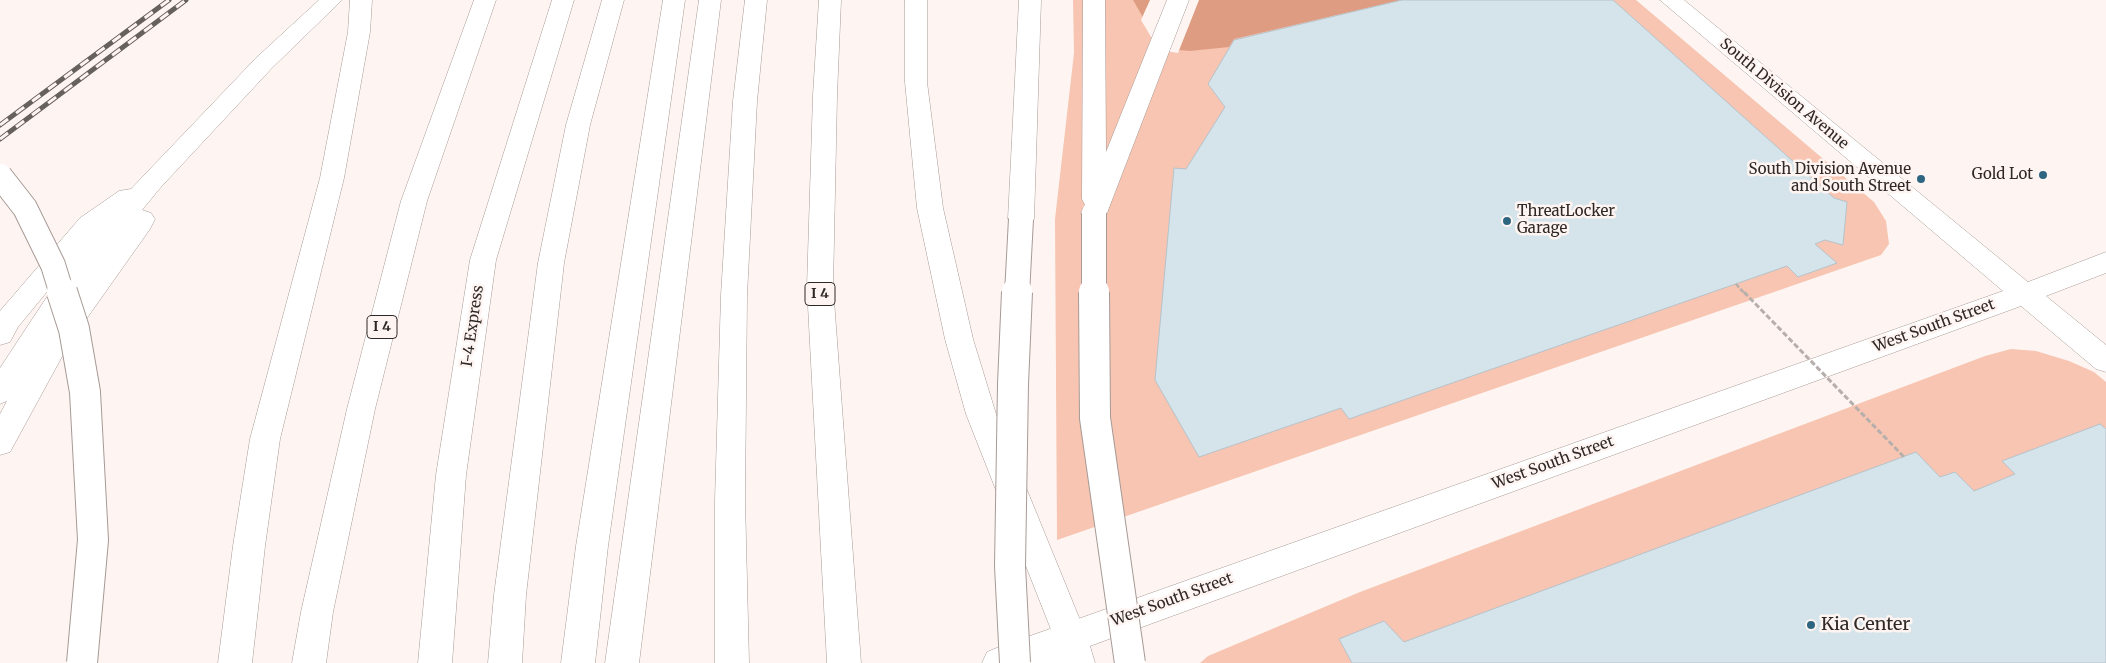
<!DOCTYPE html>
<html>
<head>
<meta charset="utf-8">
<style>
  body { margin:0 }
  canvas { display:block; background:#fef5f2 }
</style>
</head>
<body>
<canvas width="2106" height="663"></canvas>
<script>
const c = document.querySelector('canvas').getContext('2d');
c.lineJoin = 'round';
function fill(path, color) { c.fillStyle = color; c.fill(path, 'evenodd'); }
const toPath = rows => new Path2D(rows.map(r => 'M' + r).join(''));
function stroke(path, color, width, dash) { c.strokeStyle = color; c.lineWidth = width; c.lineCap = dash ? 'butt' : 'round'; c.setLineDash(dash || []); c.stroke(path); }
function write(font, color, halo, rows, align = 'center') {
  c.font = font + ' Merriweather,serif'; c.lineWidth = 5; c.setLineDash([]); c.textBaseline = 'middle'; c.strokeStyle = halo; c.fillStyle = color; for (const [text, x, y, turn = 0] of rows) {
    c.save(); c.translate(x, y); c.rotate((+turn || 0) * Math.PI / 180); c.textAlign = isNaN(turn) ? turn : align; if (halo) c.strokeText(text, 0, 0); c.fillText(text, 0, 0); c.restore();
  }
}
fill(toPath([
  [1073,0,1636,0,1874,202,1886,221,1889,244,1881,255,1057,540,1055,219,1074,53],
  [2011,349,2036,351,2069,361,2094,372,2106,382,2106,663,1200,663,1208,656,1360,592,1985,356]
]), '#f7c5b1');
fill(toPath([
  [1133,0,1401,0,1234,39,1229,47,1190,51,1166,49,1156,40]
]), '#de9d82');
fill(toPath([
  [1150,0,1199,0,1178,53,1165,51,1154,42,1141,20]
]), '#fef5f2');
const building = toPath([
  [1402,0,1613,0,1834,198,1847,202,1843,245,1825,240,1815,244,1837,263,1798,277,1787,266,1349,419,1341,408,1199,457,1155,380,1174,168,1186,169,1225,107,1208,84,1234,40,1402,0],
  [2100,424,2106,429,2106,663,1352,663,1339,639,1384,621,1404,642,1916,452,1940,477,1955,472,1974,491,2015,474,2002,461,2100,424]
]);
fill(building, '#d5e3ea');
stroke(building, '#b6c3cb', 1);
const secondary = toPath([
  [1660,0,1684,0,2028,282,2106,252,2106,273,2046,296,2106,345,2106,372,2096,369,2021,306,1090,646,1095,663,1061,663,1059,657,1043,663,982,663,987,652,999,647,2003,291,1660,0]
]);
const highway = toPath([
  [319,0,342,0,272,68,161,187,142,210,151,213,155,219,150,229,70,342,10,452,0,455,0,414,7,401,0,404,0,368,64,271,18,327,10,342,0,345,0,311,80,218,119,191,131,189,256,58,319,0],
  [350,0,372,0,370,32,344,178,280,439,265,546,252,663,218,663,233,546,250,439,320,178,348,32,350,0],
  [474,0,496,0,427,201,375,409,333,612,326,663,292,663,301,612,347,409,401,201,474,0],
  [552,0,574,0,496,260,466,475,452,663,418,663,436,475,470,260,552,0],
  [602,0,624,0,590,125,564,263,526,595,522,663,488,663,494,595,538,263,566,125,602,0],
  [663,0,685,0,608,546,595,663,561,663,576,546,663,0],
  [699,0,721,0,639,663,605,663,699,0],
  [745,0,767,0,757,101,747,295,745,500,749,663,715,663,715,500,721,295,733,101,745,0],
  [819,0,841,0,837,95,833,287,861,663,827,663,807,287,813,95,819,0],
  [905,0,927,0,927,82,943,208,973,339,996,414,1087,637,1082,648,1067,663,1026,663,1031,652,1052,632,966,414,945,339,917,208,905,82,905,0],
  [1019,0,1041,0,1034,219,1030,225,1021,228,1012,225,1008,219,1019,0],
  [1083,0,1105,0,1106,152,1167,0,1189,0,1107,213,1103,219,1094,222,1085,219,1081,213,1085,205,1082,199,1083,0]
]);
stroke(secondary, '#a79a95', 1);
stroke(highway, '#a79a95', 1);
fill(secondary, '#fff');
fill(highway, '#fff');
const rail = toPath([
  [0,125,169,0],
  [0,139,186,0]
]);
stroke(rail, '#67615e', 5);
stroke(rail, '#fef5f2', 3, [10]);
const highwayBridgeFar1 = toPath([
  [0,176,25,208,53,265,62,294],
  [1094,213,1094,294],
  [1017,294,1021,219]
]);
const highwayBridge = toPath([
  [62,292,74,329,85,392,93,540,82,663],
  [1094,292,1095,418,1130,663],
  [1015,663,1010,566,1013,384,1017,292]
]);
stroke(highwayBridgeFar1, '#a79a95', 26, []);
stroke(highwayBridge, '#a79a95', 32, []);
stroke(toPath([
  [1736,284,1745,294]
]), '#b7afac', 2.5, [4.5, 2]);
stroke(toPath([
  [1744,292,1904,457]
]), '#b7afac', 3, [5.5, 2.5]);
stroke(highwayBridgeFar1, '#fff', 24);
stroke(highwayBridge, '#fff', 30);
for (const [x, y, r, color] of [
  [2043,175,5,"#2e6580"],
  [1921,179,5,"#2e6580"],
  [1507,221,5,"#2e6580"],
  [1811,625,5,"#2e6580"]
]) { const dot = new Path2D(); dot.arc(x, y, r, 0, 2 * Math.PI); c.fillStyle = color; c.fill(dot); stroke(dot, '#fef5f2', 2); }
for (const [x, y, w] of [
  [820,294,30],
  [382,327,30]
]) { const box = new Path2D(); box.roundRect(x - w / 2, y - 11.5, w, 23, 4); c.fillStyle = '#fef5f2'; c.fill(box); stroke(box, '#2e2926', 1); }
write('bold 14px', '#2e2926', null, [
  ["I 4",820,294],
  ["I 4",382,327]
]);
write('15px', '#2e2926', '#fef5f2', [
  ["South Division Avenue",1784,94,40],
  ["I-4 Express",473,326,-82],
  ["West South Street",1934,326,-20],
  ["West South Street",1553,463,-20],
  ["West South Street",1172,600,-20]
]);
write('15px', '#2e2926', '#fef5f2', [
  ["South Division Avenue",1911,170],
  ["and South Street",1911,187],
  ["Gold Lot",2033,175],
  ["ThreatLocker",1517,212,"left"],
  ["Garage",1517,229,"left"]
], 'right');
write('18px', '#2e2926', '#fef5f2', [
  ["Kia Center",1821,625]
], 'left');
</script>
</body>
</html>
